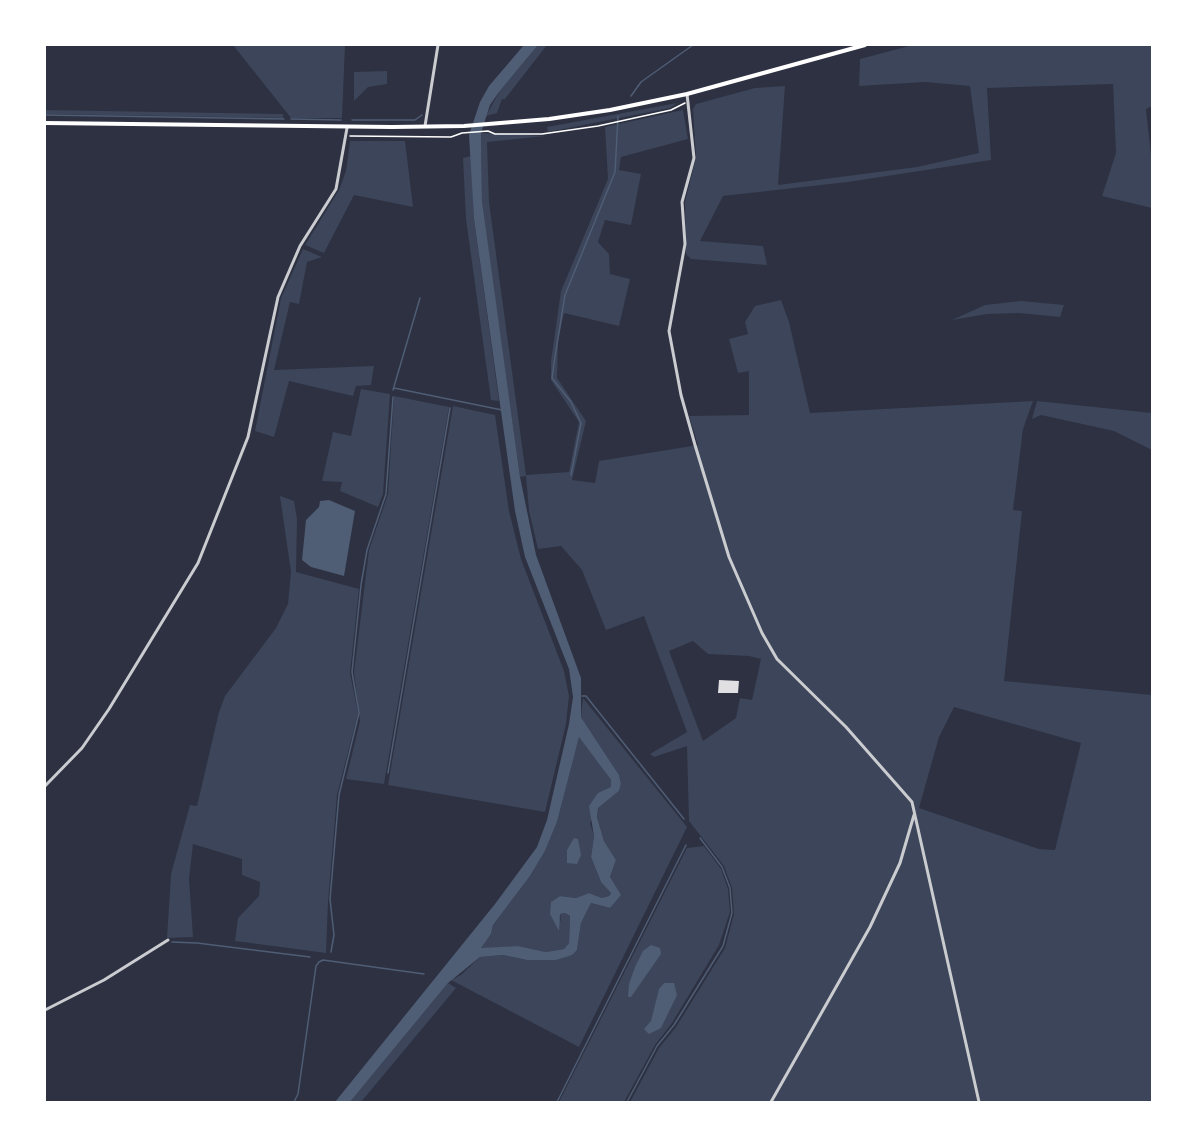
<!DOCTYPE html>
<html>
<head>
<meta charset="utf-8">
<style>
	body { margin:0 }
	#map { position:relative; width:1197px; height:1147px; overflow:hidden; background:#2d3142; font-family:Merriweather,serif }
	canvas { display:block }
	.frame { position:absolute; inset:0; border:46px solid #fff; pointer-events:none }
</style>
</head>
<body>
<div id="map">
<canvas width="1197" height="1147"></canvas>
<div class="frame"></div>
</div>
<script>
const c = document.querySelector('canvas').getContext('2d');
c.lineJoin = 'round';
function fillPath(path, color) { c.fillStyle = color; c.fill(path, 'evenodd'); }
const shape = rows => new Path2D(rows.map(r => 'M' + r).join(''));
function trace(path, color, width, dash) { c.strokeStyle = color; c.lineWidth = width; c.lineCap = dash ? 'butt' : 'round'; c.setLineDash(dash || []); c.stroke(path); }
fillPath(shape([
	[233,45,345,45,342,118,291,118],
	[538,45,547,45,505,99,502,99,497,113,486,116,499,92],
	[913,45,1152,45,1152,106,1146,109,1152,164,1152,208,1102,196,1116,153,1113,84,987,88,991,160,848,182,723,196,700,241,763,246,767,265,691,259,686,254,685,202,696,158,693,109,696,104,755,88,785,86,778,185,917,167,979,153,970,86,925,82,859,86,860,59],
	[387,71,387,84,368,87,354,101,354,72],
	[677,103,670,108,548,132,547,127],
	[45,110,283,114,283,118,45,114],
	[683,110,688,139,621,157,619,170,641,174,631,225,605,220,598,242,609,254,610,274,630,279,619,326,564,313,558,341,557,378,586,421,572,480,595,483,599,461,698,445,689,416,749,415,749,371,738,373,729,339,748,334,745,322,755,306,781,300,789,322,810,413,1033,401,1023,429,1013,510,1022,511,1004,681,1152,695,1152,1102,630,1102,659,1048,676,1027,725,948,734,914,732,888,724,866,689,821,687,746,654,757,650,754,687,732,644,616,606,630,582,570,561,546,538,549,529,511,526,476,520,477,490,264,482,201,481,133,546,136,487,142,489,202,526,475,569,472,579,422,551,380,551,361,561,291,608,179,605,127],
	[693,641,708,654,749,656,761,659,752,700,740,698,736,718,703,741,669,651],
	[954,707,1081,743,1055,850,1039,849,919,808,939,737],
	[350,141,405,141,413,207,354,195,324,253,305,245,339,190,346,171],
	[471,156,474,219,499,401,491,400,466,219,463,158],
	[303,249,322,257,307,262,299,304,290,302,274,370,374,366,371,385,356,386,353,396,289,381,274,437,255,431,281,298],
	[1021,301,1064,305,1060,317,1019,313,987,314,952,320,985,305],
	[361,389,390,394,383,494,378,507,340,491,342,482,322,481,333,432,351,436],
	[394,396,449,407,384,784,346,779,360,721,354,672,369,550,388,494],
	[1037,401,1152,413,1152,450,1114,431,1041,415,1032,419],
	[453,406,495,415,509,511,521,559,564,671,569,696,566,724,545,812,388,785],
	[280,496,294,501,297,519,296,572,359,589,350,673,358,713,337,795,328,902,326,953,235,941,238,918,259,896,260,882,242,875,242,859,193,844,189,879,193,937,167,938,171,874,190,805,197,806,219,712,225,696,276,628,288,604,291,572],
	[583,698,687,827,579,1047,451,980,461,975,480,957,503,955,527,960,556,960,577,950,581,923,591,903,610,908,613,884,610,877,616,860,604,841,597,817,598,808,619,791,621,784,619,775,581,717],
	[579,736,611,780,611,787,590,823,594,836,591,857,601,882,611,892,609,896,602,898,589,893,576,898,560,896,552,902,561,922,560,914,565,913,570,916,569,943,564,949,546,952,518,946,480,949,491,934,493,925,530,876,545,851,557,822],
	[704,846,721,869,728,889,730,912,719,945,672,1023,655,1045,624,1102,559,1102,687,848],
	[448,983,456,988,361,1102,350,1102]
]), '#3c4559');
fillPath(shape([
	[524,45,538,45,499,92,490,105,481,133,482,201,520,477,536,555,581,678,581,717,619,775,621,784,619,791,598,808,597,817,604,841,616,860,610,877,621,895,610,908,591,903,581,923,577,950,572,955,556,960,527,960,503,955,480,957,448,983,350,1102,335,1102,495,904,537,847,547,820,569,724,573,697,569,669,525,557,515,511,474,219,469,135,480,102,489,86],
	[579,737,611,780,611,787,598,793,589,806,594,836,591,857,601,882,611,893,609,896,602,898,589,893,576,898,560,896,551,902,550,914,559,931,560,914,565,913,570,916,569,943,564,949,546,952,518,946,481,948,491,934,493,925,530,876,545,851,557,822],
	[329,500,355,511,344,576,311,567,302,560,306,520,319,507,320,501],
	[574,838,578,839,581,855,577,864,567,863,567,850],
	[651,945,660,948,661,954,631,997,628,997,629,984,635,967,643,951],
	[664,983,674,983,677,995,661,1028,649,1034,644,1029,651,1021,659,989]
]), '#4f5d75');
trace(shape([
	[631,96,641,82,693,45],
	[45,115,284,119],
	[291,119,341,120],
	[352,120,415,120,422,115],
	[394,388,502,410],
	[393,390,420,298],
	[571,475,581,423,571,402,552,378,554,363,565,295,615,172,618,116],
	[582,696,586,696,684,819],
	[388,773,450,408],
	[172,942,197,943,310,957],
	[331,952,334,935,330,899,339,795,359,713,352,672,361,585,367,550,386,494,393,397],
	[294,1102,298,1094,316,966,319,962,323,960,424,974],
	[557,1102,686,845],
	[627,1102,657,1046,674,1025,723,946,732,913,730,888,722,867,700,838]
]), '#4f5d75', 1.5);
fillPath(shape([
	[719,680,739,681,738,693,718,693]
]), '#e0e0e3');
trace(shape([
	[350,136,451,137,462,133,488,131,495,134,542,134,598,126,671,110,685,103]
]), '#fff', 1.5);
trace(shape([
	[687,94,694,158,682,202,685,244,669,331,681,395,695,445,729,557,762,633,777,659,846,727,912,802,979,1102],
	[425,126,438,45],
	[45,786,82,748,109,709,198,563,248,437,278,297,300,246,336,189,347,128],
	[45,1010,104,980,168,940],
	[771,1102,870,927,900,863,914,815]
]), '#caccd0', 3);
trace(shape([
	[45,123,392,127,464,126,549,119,610,110,687,94,865,45]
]), '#fff', 4);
</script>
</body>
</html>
